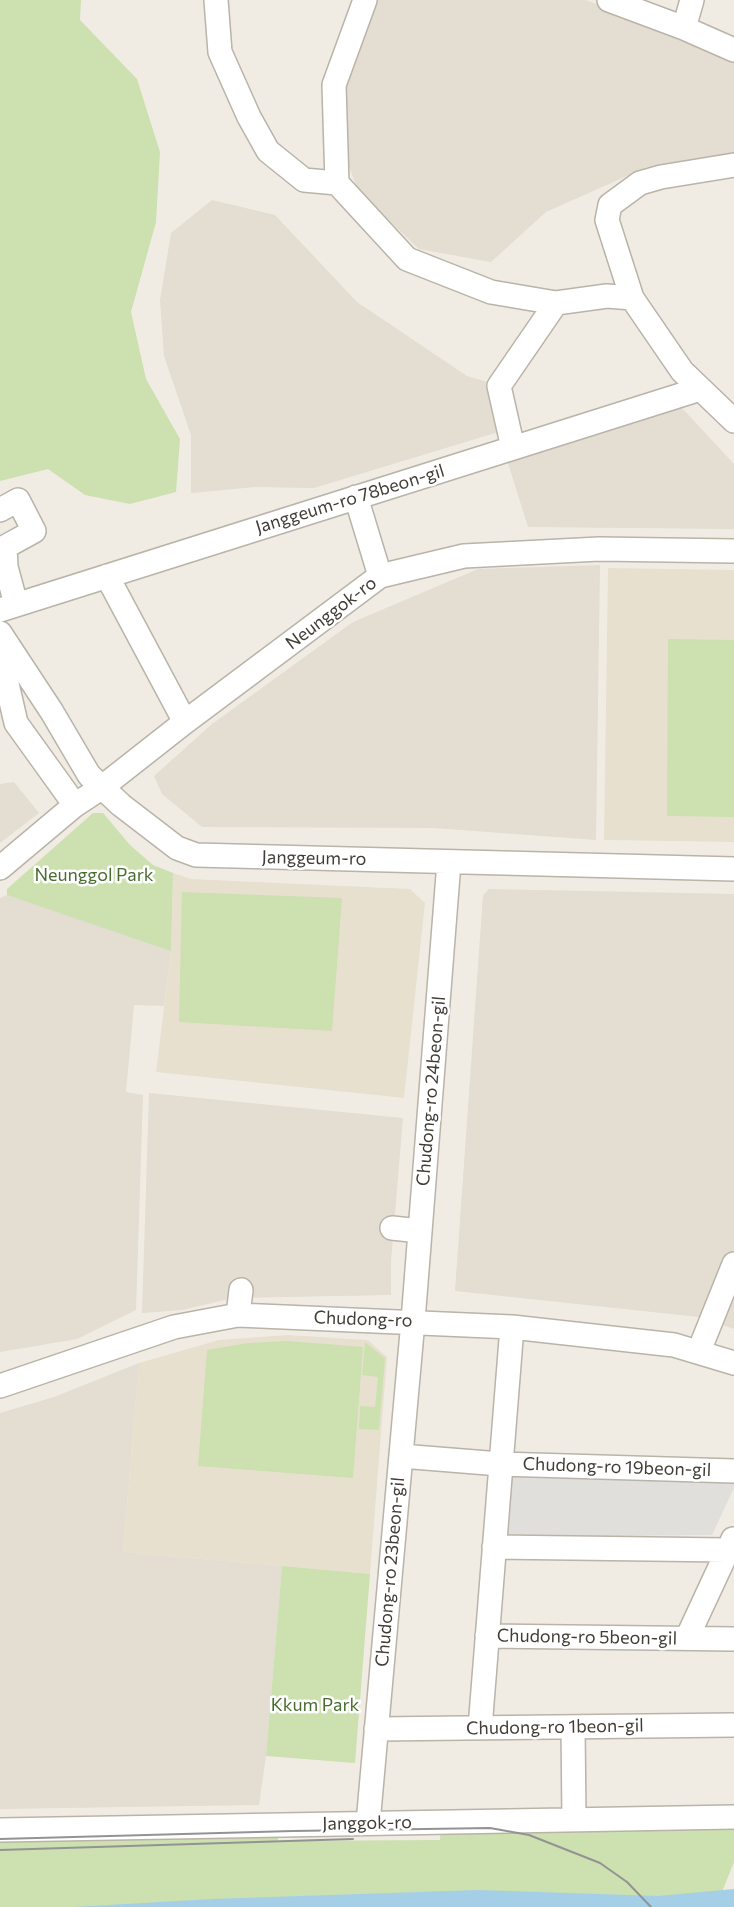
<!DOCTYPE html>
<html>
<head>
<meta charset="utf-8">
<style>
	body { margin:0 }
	canvas { display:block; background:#f0ece4 }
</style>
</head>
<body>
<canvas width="734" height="1907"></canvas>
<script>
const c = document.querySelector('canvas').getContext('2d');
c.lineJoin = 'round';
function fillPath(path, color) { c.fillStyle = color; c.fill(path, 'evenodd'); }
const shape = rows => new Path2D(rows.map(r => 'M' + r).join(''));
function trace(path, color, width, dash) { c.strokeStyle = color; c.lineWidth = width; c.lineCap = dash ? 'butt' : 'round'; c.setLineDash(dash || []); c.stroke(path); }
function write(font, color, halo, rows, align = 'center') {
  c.font = font + ' Commissioner,sans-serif'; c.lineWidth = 5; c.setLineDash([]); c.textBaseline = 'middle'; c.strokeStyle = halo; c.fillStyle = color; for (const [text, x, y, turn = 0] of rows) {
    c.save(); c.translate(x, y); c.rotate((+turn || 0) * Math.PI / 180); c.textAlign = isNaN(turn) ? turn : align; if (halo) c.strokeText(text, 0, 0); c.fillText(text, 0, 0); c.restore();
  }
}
fillPath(shape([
	[371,0,586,0,734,58,734,156,647,167,546,212,491,262,419,249,358,191,342,147,342,77],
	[212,200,275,215,357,302,467,376,491,383,505,430,314,488,255,487,191,493,191,435,164,356,160,300,171,233],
	[682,408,734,464,734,529,528,527,507,460],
	[600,565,596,840,433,828,202,827,162,794,154,776,212,724,353,622,478,569],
	[14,782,39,813,0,843,0,784],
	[489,889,734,894,734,1329,699,1317,455,1291,483,895],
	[7,895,101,925,171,951,164,1006,134,1005,126,1092,143,1095,136,1310,77,1339,0,1352,0,898],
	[149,1093,403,1118,391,1261,391,1295,233,1298,182,1310,142,1313],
	[139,1363,123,1552,282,1566,266,1756,259,1805,0,1809,0,1413,54,1397]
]), '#e3ddd2');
fillPath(shape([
	[608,568,734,570,734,842,604,840],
	[173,873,191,879,410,889,425,903,404,1098,156,1072,171,951],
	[288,1335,368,1340,387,1357,370,1574,123,1552,139,1363,219,1340]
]), '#e8e0cf');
fillPath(shape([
	[0,0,81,0,80,20,137,79,160,152,156,222,131,312,146,379,180,439,176,492,130,504,85,495,48,469,0,481],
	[668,639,734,640,734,817,667,816],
	[93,813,103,813,130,845,153,865,173,873,171,951,7,895,7,889],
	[182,892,342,898,332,1031,179,1022],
	[288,1341,363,1347,353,1478,198,1466,207,1350,248,1343],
	[365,1342,385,1358,379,1430,359,1429,360,1406,375,1407,378,1377,362,1375],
	[282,1566,370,1574,355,1763,266,1756],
	[734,1815,734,1862,716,1907,0,1907,0,1830,278,1818,278,1841,440,1840,441,1818]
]), '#cce0b0');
fillPath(shape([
	[510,1472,734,1483,734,1488,712,1535,506,1537]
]), '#e1dfdc');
fillPath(shape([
	[734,1889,734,1907,74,1907,212,1899,478,1890,658,1896]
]), '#a5cfe7');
const minor = shape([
	[216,0,220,52,249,117,268,151,304,180,337,183],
	[365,0,334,85,337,183,407,259,491,292,556,303,607,296,632,298],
	[609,0,684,28,734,50],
	[684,28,692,0],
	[734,165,661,177,640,183,610,205,607,220,632,298,682,371,734,421],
	[513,448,499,386,556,303],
	[356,497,380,576],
	[0,510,18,500,34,531,5,547,6,567,16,604],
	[107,576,185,722],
	[0,610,700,389],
	[0,633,52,712,89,775,121,805,177,848,196,855,734,869],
	[8,645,2,662,16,723,75,805],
	[0,868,75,805,101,788,185,722,380,576,464,556,599,549,734,551],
	[392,1228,420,1231],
	[238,1315,241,1290],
	[699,1351,734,1264],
	[0,1386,174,1327,238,1315,512,1327,674,1345,734,1363],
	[401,1456,500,1464,734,1471],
	[494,1547,727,1550],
	[487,1636,734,1639],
	[687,1638,733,1539],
	[573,1727,574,1820],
	[480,1728,512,1327],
	[376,1729,734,1725],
	[368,1823,413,1321,449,862],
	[0,1830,734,1817]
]);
trace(minor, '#bab3a8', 26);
trace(minor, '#fff', 23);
trace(shape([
	[0,1839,293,1831,490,1828,529,1835,600,1863,627,1882,651,1907],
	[0,1850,353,1839]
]), '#939393', 2);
write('18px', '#413c35', '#fff', [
	["Janggeum-ro 78beon-gil",350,499,-17],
	["Neunggok-ro",331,613,-37],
	["Janggeum-ro",314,858,1],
	["Chudong-ro 24beon-gil",431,1091,-85],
	["Chudong-ro",363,1319,2],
	["Chudong-ro 19beon-gil",617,1467,2],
	["Chudong-ro 23beon-gil",390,1572,-85],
	["Chudong-ro 5beon-gil",587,1637,1],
	["Chudong-ro 1beon-gil",555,1727,-1],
	["Janggok-ro",367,1823,-1]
]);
write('18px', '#486c2f', '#fff', [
	["Neunggol Park",94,875],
	["Kkum Park",315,1705]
]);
</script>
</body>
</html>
